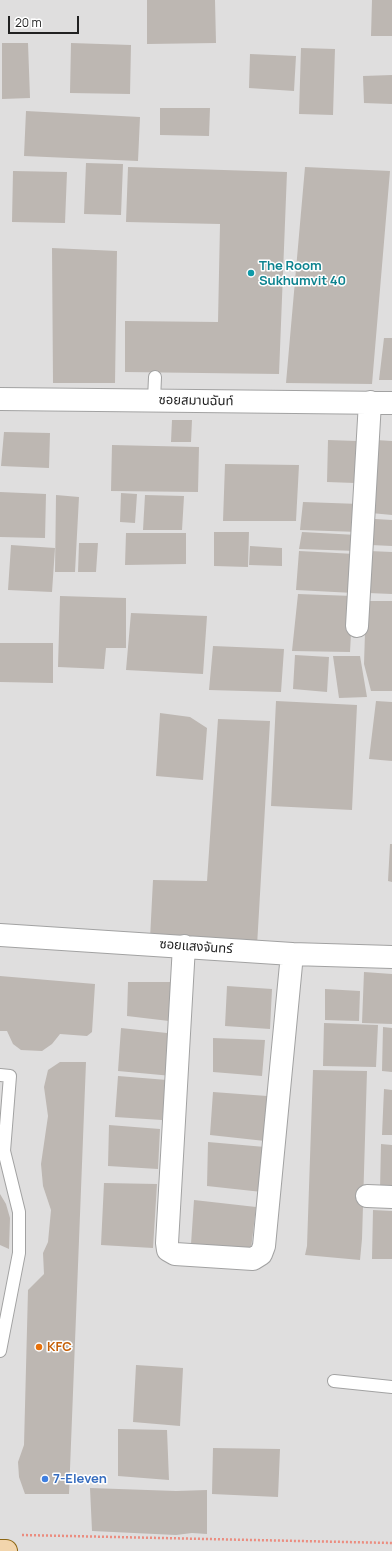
<!DOCTYPE html>
<html>
<head>
<meta charset="utf-8">
<style>
	body { margin:0 }
	#map { position:relative; width:392px; height:1551px; overflow:hidden; background:#f0eee9; font-family:Manrope,sans-serif }
	canvas { display:block }
	.scale { position:absolute; left:8px; top:16px; width:71px; height:18px; box-sizing:border-box; border:2px solid #212121; border-top:0; padding-left:5px; font-size:12px; line-height:14px; white-space:nowrap; color:#212121; -webkit-text-stroke:3px #fff; paint-order:stroke }
</style>
</head>
<body>
<div id="map">
<canvas width="392" height="1551"></canvas>
<div class="scale">20 m</div>
</div>
<script>
const c = document.querySelector('canvas').getContext('2d');
c.lineJoin = 'round';
function fillPath(path, color) { c.fillStyle = color; c.fill(path, 'evenodd'); }
const shape = rows => new Path2D(rows.map(r => 'M' + r).join(''));
function trace(path, color, width, dash) { c.strokeStyle = color; c.lineWidth = width; c.lineCap = dash ? 'butt' : 'round'; c.setLineDash(dash || []); c.stroke(path); }
function write(font, color, halo, rows, align = 'center') {
  c.font = font + ' Manrope,"Noto Sans Thai",sans-serif'; c.lineWidth = 3; c.setLineDash([]); c.textBaseline = 'middle'; c.strokeStyle = halo; c.fillStyle = color; for (const [text, x, y, turn = 0] of rows) {
    c.save(); c.translate(x, y); c.rotate((+turn || 0) * Math.PI / 180); c.textAlign = isNaN(turn) ? turn : align; if (halo) c.strokeText(text, 0, 0); c.fillText(text, 0, 0); c.restore();
  }
}
fillPath(shape([
	[0,0,392,0,392,1551,0,1551]
]), '#dfdede');
fillPath(shape([
	[147,0,215,0,216,43,147,44],
	[372,0,392,0,392,36,371,36],
	[2,43,28,43,30,98,2,99],
	[71,43,131,45,130,94,70,93],
	[301,48,335,49,333,115,299,114],
	[250,54,296,56,294,91,249,88],
	[392,75,392,104,364,103,363,76],
	[160,108,210,108,209,136,160,135],
	[26,111,140,117,138,161,24,156],
	[86,163,123,164,121,215,84,214],
	[128,167,287,172,279,374,125,372,125,321,218,322,220,224,126,222],
	[305,167,390,171,372,384,286,383],
	[13,171,67,172,65,223,12,222],
	[52,248,117,251,115,383,53,383],
	[384,338,392,338,392,380,379,380],
	[172,420,192,420,191,442,171,442],
	[4,432,50,433,49,468,1,466],
	[328,440,357,441,355,483,327,482],
	[376,440,392,441,392,515,371,513],
	[112,445,199,447,198,492,111,491],
	[225,464,299,465,296,521,223,521],
	[0,492,46,494,45,538,0,537],
	[121,493,137,494,135,523,120,522],
	[56,495,79,497,75,572,55,572],
	[145,495,184,496,182,530,143,530],
	[303,502,360,504,359,532,300,530],
	[375,519,392,520,392,546,371,545],
	[214,532,249,532,248,567,214,566],
	[302,532,357,535,357,551,299,549],
	[126,533,186,533,186,564,125,565],
	[79,543,98,543,96,572,78,572],
	[11,545,55,548,52,592,8,590],
	[250,546,282,548,282,566,249,565],
	[299,551,355,554,354,593,296,590],
	[369,551,392,552,392,594,368,593],
	[298,594,353,596,350,652,292,651],
	[60,596,126,598,126,648,106,648,104,669,58,667],
	[366,601,392,601,392,691,371,691,364,664],
	[131,613,207,616,203,674,126,670],
	[0,643,53,643,53,683,0,682],
	[213,646,284,649,281,692,209,690],
	[295,655,329,657,327,692,293,689],
	[333,656,360,656,367,697,339,698],
	[276,701,357,705,352,810,271,806],
	[376,701,392,702,392,761,369,759],
	[160,713,190,717,207,728,203,780,156,776],
	[218,719,270,721,257,946,150,939,153,880,207,881],
	[390,844,392,844,392,882,388,881],
	[364,972,392,974,392,1024,362,1023],
	[0,976,95,984,92,1032,87,1036,60,1034,52,1044,42,1051,21,1050,13,1044,7,1031,0,1031],
	[128,982,172,982,169,1021,127,1016],
	[227,986,272,989,270,1029,225,1026],
	[325,989,360,991,359,1021,325,1020],
	[324,1023,378,1025,376,1067,323,1066],
	[383,1027,392,1028,392,1072,382,1071],
	[121,1028,176,1034,172,1076,118,1071],
	[213,1038,265,1040,262,1076,213,1072],
	[60,1062,86,1062,69,1494,25,1494,19,1477,18,1462,24,1445,28,1290,44,1274,43,1253,48,1242,51,1210,43,1186,41,1164,48,1116,44,1087,48,1070],
	[313,1070,367,1071,362,1239,360,1260,305,1255,307,1246],
	[118,1076,167,1080,162,1120,115,1117],
	[384,1089,392,1090,392,1135,382,1135],
	[213,1092,267,1096,265,1141,210,1135],
	[109,1125,160,1129,158,1169,108,1166],
	[208,1142,265,1147,262,1192,207,1186],
	[381,1144,392,1145,392,1191,380,1190],
	[104,1183,157,1184,153,1248,101,1245],
	[0,1194,6,1204,10,1218,9,1249,0,1245],
	[194,1200,256,1207,251,1249,191,1244],
	[373,1210,392,1211,392,1259,372,1259],
	[136,1365,183,1368,180,1426,133,1422],
	[118,1429,167,1430,169,1480,118,1476],
	[213,1448,280,1449,278,1497,212,1494],
	[90,1488,176,1491,207,1490,207,1534,192,1533,176,1535,92,1531]
]), '#bdb7b2');
const lane = shape([
	[154,400,155,377],
	[0,1075,10,1076,4,1151,19,1212,19,1253,0,1351],
	[334,1381,392,1387]
]);
const street = shape([
	[0,399,392,403],
	[357,626,370,402],
	[0,935,292,954,392,957],
	[184,946,167,1243,168,1250,175,1254,253,1259,261,1254,264,1246,292,954],
	[367,1196,392,1197]
]);
const primary = shape([
	[0,1551,6,1551]
]);
trace(lane, '#a2a2a2', 14);
trace(street, '#a2a2a2', 24);
trace(primary, '#8c6511', 24);
trace(shape([
	[22,1535,392,1543]
]), '#eb8c7f', 2.5, [2, 2]);
trace(lane, '#fff', 12);
trace(street, '#fff', 22);
trace(primary, '#f2d5ac', 22);
for (const [x, y, r, color] of [
	[251,273,4,"#0f9aa8"],
	[39,1347,4,"#e8710a"],
	[45,1479,4,"#3f7fe0"]
]) { const dot = new Path2D(); dot.arc(x, y, r, 0, 2 * Math.PI); c.fillStyle = color; c.fill(dot); trace(dot, '#fff', 1.5); }
write('bold 13px', '#0d838f', '#fff', [
	["The Room",259,266],
	["Sukhumvit 40",259,281]
], 'left');
write('13px', '#212121', '#fff', [
	["ซอยสมานฉันท์",196,401,1],
	["ซอยแสงจันทร์",196,947,4]
]);
write('bold 13px', '#c56008', '#fff', [
	["KFC",47,1347]
], 'left');
write('bold 13px', '#366cbe', '#fff', [
	["7-Eleven",53,1479]
], 'left');
</script>
</body>
</html>
